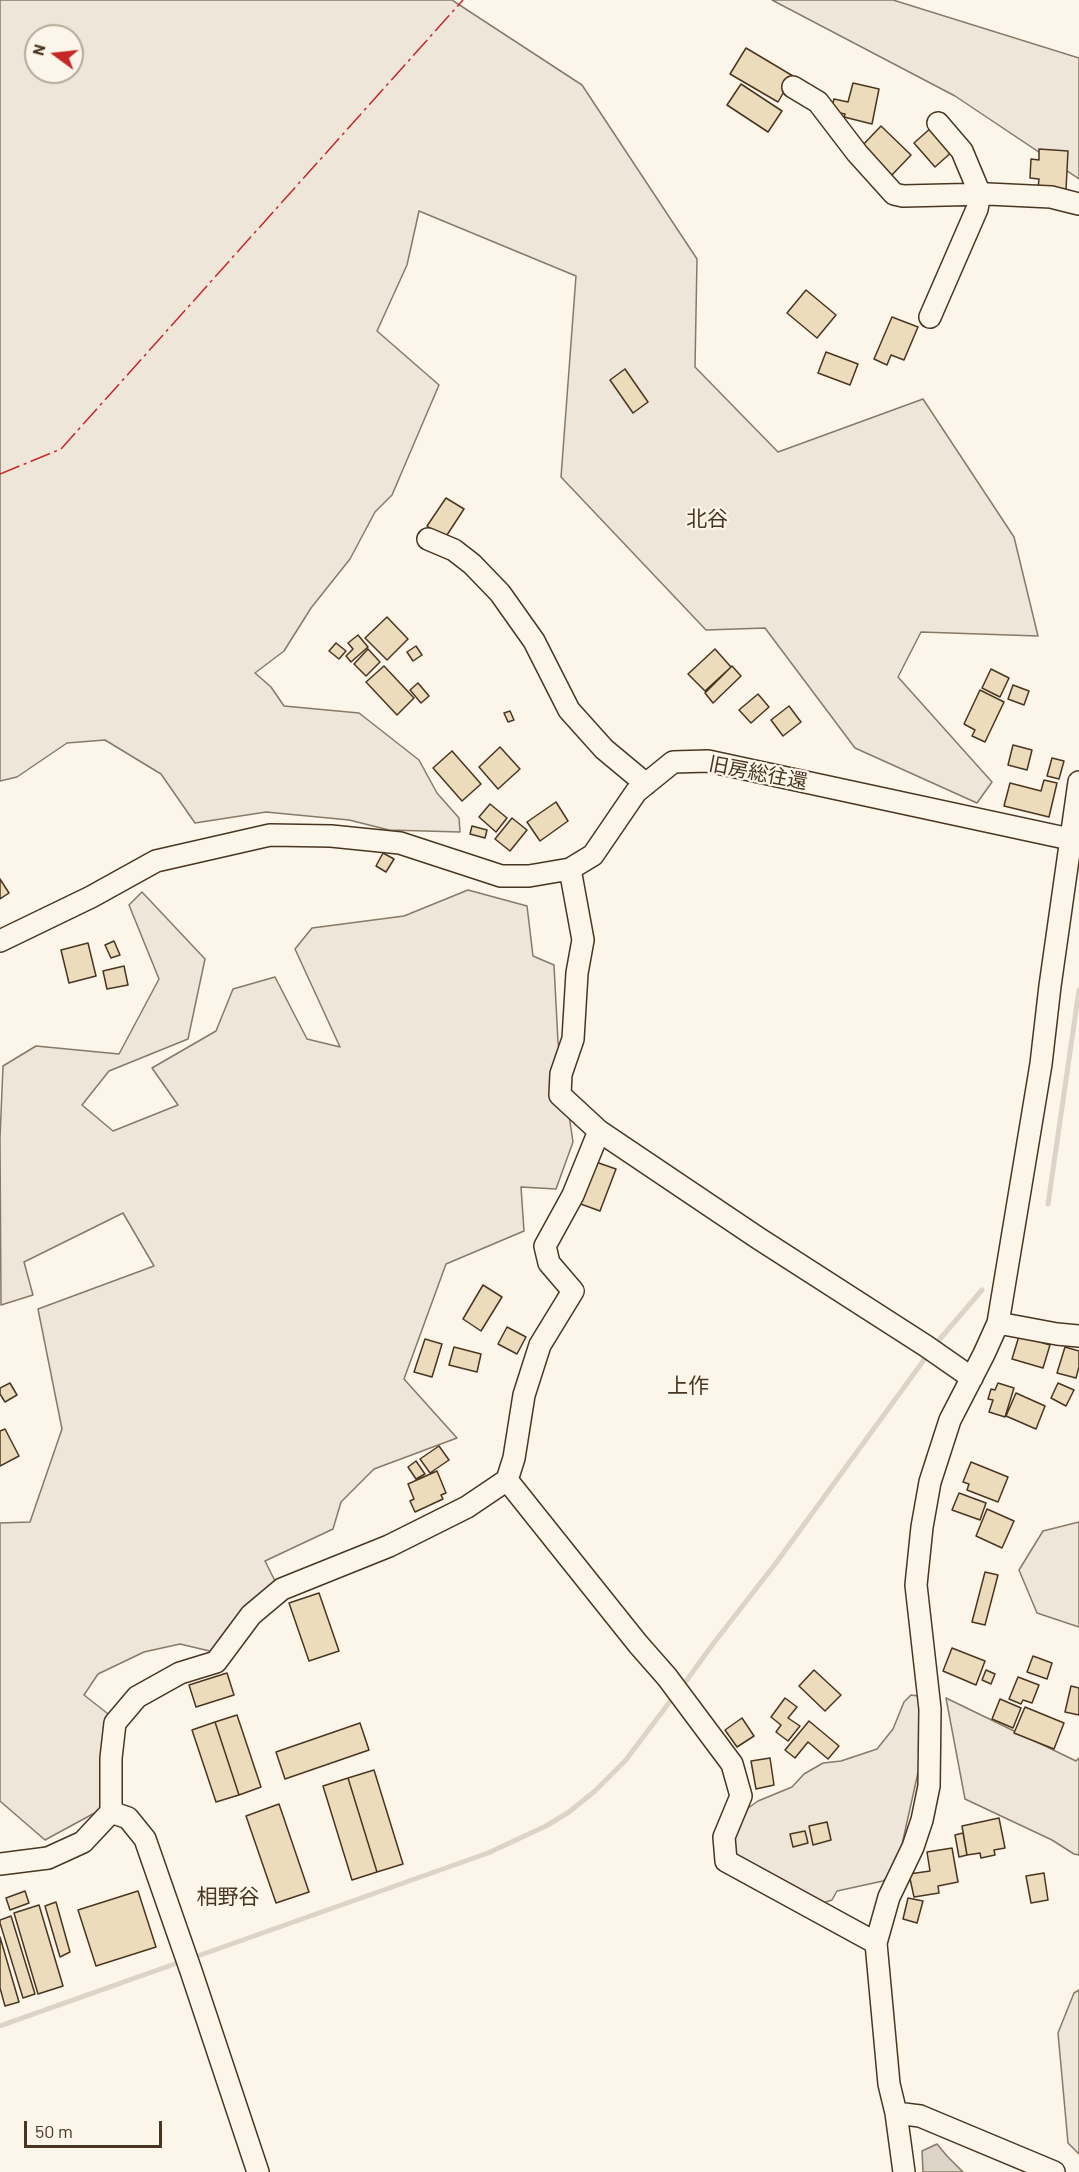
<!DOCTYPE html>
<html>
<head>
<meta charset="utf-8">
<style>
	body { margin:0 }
	#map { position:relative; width:1079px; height:2172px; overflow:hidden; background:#fbf6e9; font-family:Barlow,sans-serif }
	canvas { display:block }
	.north { position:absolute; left:24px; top:24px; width:60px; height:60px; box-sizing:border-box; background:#fbf6e9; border:2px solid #b4a999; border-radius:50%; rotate:285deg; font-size:16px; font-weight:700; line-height:24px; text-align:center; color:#4a3520 }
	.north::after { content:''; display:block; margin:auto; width:21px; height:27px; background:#c62828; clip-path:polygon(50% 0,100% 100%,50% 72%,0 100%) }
	.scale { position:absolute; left:24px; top:2121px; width:138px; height:27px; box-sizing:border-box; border:3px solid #4a3520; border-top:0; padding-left:8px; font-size:18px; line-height:21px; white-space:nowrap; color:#4a3520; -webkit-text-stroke:4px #fbf6e9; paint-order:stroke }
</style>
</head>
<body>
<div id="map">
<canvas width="1079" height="2172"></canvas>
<div class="north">N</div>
<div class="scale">50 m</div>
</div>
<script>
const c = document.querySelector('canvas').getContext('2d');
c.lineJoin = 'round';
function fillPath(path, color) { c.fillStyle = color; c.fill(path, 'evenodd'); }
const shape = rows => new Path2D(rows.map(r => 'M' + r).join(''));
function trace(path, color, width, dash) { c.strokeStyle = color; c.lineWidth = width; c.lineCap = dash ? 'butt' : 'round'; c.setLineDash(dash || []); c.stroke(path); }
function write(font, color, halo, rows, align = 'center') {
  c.font = font + ' Barlow,"Noto Sans JP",sans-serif'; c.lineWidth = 4.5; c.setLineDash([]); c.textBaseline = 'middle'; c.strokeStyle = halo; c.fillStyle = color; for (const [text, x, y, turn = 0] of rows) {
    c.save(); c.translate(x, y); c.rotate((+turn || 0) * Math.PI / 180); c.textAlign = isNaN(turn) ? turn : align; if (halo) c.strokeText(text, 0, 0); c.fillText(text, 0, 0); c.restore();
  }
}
const green = shape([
	[0,0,452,0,582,85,697,259,695,367,778,452,923,399,1014,537,1038,636,921,632,898,677,992,782,977,803,855,748,765,628,706,630,561,477,576,276,419,211,407,265,377,331,439,385,392,495,375,512,350,559,311,608,284,651,255,673,271,687,284,706,359,713,419,760,437,793,459,818,460,832,389,830,349,820,266,812,195,823,161,774,105,740,67,743,17,777,0,781,0,0],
	[36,36,72,36,72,72,36,72,36,36],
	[772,0,893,0,1079,58,1079,179,955,96,772,0],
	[468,890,527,906,533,956,554,965,558,1042,573,1142,556,1189,521,1187,524,1231,446,1264,404,1379,457,1438,374,1469,341,1502,333,1529,265,1561,277,1585,218,1653,180,1644,144,1652,98,1674,84,1695,112,1717,102,1809,45,1840,0,1801,0,1523,30,1522,62,1429,38,1309,154,1266,123,1213,24,1262,33,1295,1,1305,0,1138,3,1066,36,1046,119,1054,159,979,129,905,142,892,205,959,188,1039,109,1071,82,1105,113,1131,178,1105,152,1068,216,1031,233,989,275,977,307,1039,340,1047,295,949,312,928,404,916,468,890],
	[1079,1522,1079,1627,1037,1613,1019,1570,1043,1531,1079,1522],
	[911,1695,918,1696,925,1724,921,1759,901,1849,889,1876,883,1881,837,1891,832,1900,813,1906,737,1859,730,1842,737,1816,758,1801,792,1787,804,1774,823,1763,841,1761,877,1749,893,1729,904,1702,911,1695],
	[946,1698,1076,1761,1079,1758,1079,1855,1074,1854,1052,1840,965,1799,946,1698],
	[1079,1990,1079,2154,1068,2143,1058,2033,1074,1993,1079,1990]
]);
fillPath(green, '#ede6d9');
trace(green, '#887966', 1.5);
const water = shape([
	[937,2144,947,2156,963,2172,923,2172,922,2151,937,2144]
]);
fillPath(water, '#dcd4c6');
trace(water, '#887966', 1.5);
trace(shape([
	[1048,1204,1079,990],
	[934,1346,982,1290],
	[681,1688,713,1644,776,1563,929,1353],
	[192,1958,488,1853,546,1826,569,1812,595,1791,625,1761,675,1695],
	[0,2026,183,1961]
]), '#dcd4c6', 5);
const building = shape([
	[746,48,793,76,778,102,730,74,746,48],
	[853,83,879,89,872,124,844,117,845,114,831,111,834,99,848,102,853,83],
	[741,84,782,111,768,132,727,105,741,84],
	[881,126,911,155,890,177,860,148,881,126],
	[932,127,954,150,935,167,914,143,932,127],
	[1039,149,1068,151,1066,190,1038,188,1039,179,1030,178,1031,159,1039,160,1039,149],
	[806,290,836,315,817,338,787,313,806,290],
	[892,317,918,327,904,360,891,355,887,365,874,359,892,317],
	[826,352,858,364,850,385,818,373,826,352],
	[625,369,648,402,633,413,610,380,625,369],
	[446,498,464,509,445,538,427,526,446,498],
	[387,617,408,639,387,660,365,638,387,617],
	[358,635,368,647,351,662,346,656,353,649,348,643,358,635],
	[336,643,346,651,339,659,329,651,336,643],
	[416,646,422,655,413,661,407,652,416,646],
	[368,649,380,662,366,676,354,664,368,649],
	[715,649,731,667,705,691,688,674,715,649],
	[384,666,414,698,397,715,366,682,384,666],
	[732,666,741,676,713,703,705,693,732,666],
	[991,669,1009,678,1000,697,982,688,991,669],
	[418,683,429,696,421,703,410,690,418,683],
	[1013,685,1029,691,1024,705,1008,699,1013,685],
	[980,690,1004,702,985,742,972,736,975,730,964,724,980,690],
	[758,694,769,707,751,723,739,710,758,694],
	[789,706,801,722,783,736,771,720,789,706],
	[510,711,514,720,508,722,504,713,510,711],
	[1013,745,1032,750,1027,770,1008,765,1013,745],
	[500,747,520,769,498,789,479,767,500,747],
	[452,751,481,784,462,801,433,768,452,751],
	[1052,758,1064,761,1059,779,1047,776,1052,758],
	[1044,780,1057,783,1049,817,1004,806,1010,783,1041,791,1044,780],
	[556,802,568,821,540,841,527,822,556,802],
	[490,804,507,818,496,832,479,817,490,804],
	[512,818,527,830,510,851,495,839,512,818],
	[472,826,487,830,485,838,470,834,472,826],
	[383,853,394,859,386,872,376,866,383,853],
	[0,879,9,893,0,899,0,879],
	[114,941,120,955,111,958,105,945,114,941],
	[88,943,96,976,69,983,61,950,88,943],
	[124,966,128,985,107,989,103,971,124,966],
	[593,1161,616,1169,600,1211,578,1203,593,1161],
	[483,1285,502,1297,481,1331,463,1319,483,1285],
	[507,1327,526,1337,517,1354,498,1344,507,1327],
	[1019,1336,1050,1345,1043,1368,1012,1359,1019,1336],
	[425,1339,442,1344,432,1377,414,1372,425,1339],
	[454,1347,481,1354,477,1372,449,1365,454,1347],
	[1065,1347,1079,1351,1079,1367,1076,1378,1057,1373,1065,1347],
	[10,1383,17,1395,5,1402,0,1394,0,1388,10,1383],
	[998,1383,1014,1388,1005,1417,989,1412,993,1400,988,1399,991,1389,995,1390,998,1383],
	[1058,1383,1074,1390,1066,1406,1051,1398,1058,1383],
	[1016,1393,1045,1406,1036,1429,1006,1416,1016,1393],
	[5,1429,19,1456,0,1466,0,1431,5,1429],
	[439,1446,449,1460,430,1473,420,1459,439,1446],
	[416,1461,425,1474,416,1479,408,1467,416,1461],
	[971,1462,1008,1477,998,1502,967,1490,969,1484,963,1482,971,1462],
	[437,1471,446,1493,441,1495,443,1499,415,1512,410,1501,414,1499,408,1484,437,1471],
	[959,1493,986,1503,980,1520,952,1510,959,1493],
	[987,1509,1014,1521,1002,1548,976,1536,987,1509],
	[985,1572,998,1575,985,1625,972,1622,985,1572],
	[319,1593,339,1651,309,1661,289,1603,319,1593],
	[952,1648,985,1661,976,1685,943,1671,952,1648],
	[1033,1656,1052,1663,1047,1679,1027,1672,1033,1656],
	[814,1670,841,1695,825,1711,799,1686,814,1670],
	[986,1670,995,1674,991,1684,982,1680,986,1670],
	[227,1673,234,1695,196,1707,189,1685,227,1673],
	[1018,1677,1039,1685,1032,1703,1023,1700,1021,1704,1009,1699,1018,1677],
	[1071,1686,1079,1688,1079,1715,1065,1712,1071,1686],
	[785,1698,797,1707,788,1718,800,1726,788,1741,776,1732,781,1725,771,1717,785,1698],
	[1000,1699,1021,1708,1013,1728,992,1719,1000,1699],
	[1025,1707,1064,1723,1054,1749,1014,1733,1025,1707],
	[237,1715,261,1787,239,1795,215,1722,237,1715],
	[742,1718,754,1736,737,1747,725,1730,742,1718],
	[809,1721,839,1746,828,1759,808,1742,795,1758,785,1750,809,1721],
	[215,1722,239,1795,216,1802,192,1730,215,1722],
	[360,1723,369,1750,285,1779,276,1752,360,1723],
	[770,1758,774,1785,756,1789,751,1761,770,1758],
	[374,1770,403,1864,377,1872,348,1778,374,1770],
	[348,1778,377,1872,352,1880,323,1786,348,1778],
	[279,1804,309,1892,276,1903,246,1816,279,1804],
	[999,1818,1005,1848,994,1850,995,1855,981,1858,980,1853,967,1855,962,1826,999,1818],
	[827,1822,831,1840,813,1845,809,1826,827,1822],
	[805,1831,808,1843,793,1847,790,1834,805,1831],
	[963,1833,967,1855,959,1857,955,1835,963,1833],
	[952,1848,958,1882,938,1886,939,1893,914,1897,909,1874,930,1871,927,1852,952,1848],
	[1044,1873,1048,1900,1031,1903,1026,1876,1044,1873],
	[25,1891,29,1903,10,1910,6,1898,25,1891],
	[138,1891,156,1947,96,1966,78,1910,138,1891],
	[908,1898,923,1901,917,1923,903,1919,908,1898],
	[56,1902,70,1952,60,1957,45,1906,56,1902],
	[39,1905,63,1986,38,1994,14,1913,39,1905],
	[11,1916,35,1994,23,1998,0,1923,0,1920,11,1916],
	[0,1937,19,2002,5,2006,0,1988,0,1937]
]);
fillPath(building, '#ecdcbc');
trace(building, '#4a3520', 1.5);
const minor = shape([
	[793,87,818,102,857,153,894,194,903,196,988,194,1051,197,1079,204],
	[930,317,977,209,980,194,962,151,938,123],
	[428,539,454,550,472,564,500,593,534,641,569,710,604,749,646,784],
	[570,869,583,940,577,973,573,1039,561,1074,560,1095,599,1131,758,1238,926,1346,972,1378],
	[0,941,91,897,156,861,270,835,331,836,400,843,501,876,529,876,570,869,593,855,636,792,673,762,708,761,1079,841],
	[998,1323,1057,1334,1079,1336],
	[507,1480,638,1644,667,1677,732,1764,741,1796,724,1837,726,1861,876,1943],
	[111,1812,128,1818,145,1839,191,1971,258,2172],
	[0,1864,48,1858,83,1842,111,1812,111,1758,115,1723,137,1697,180,1673,216,1662,251,1615,282,1589,389,1546,467,1507,507,1480,514,1458,524,1395,540,1345,573,1291,549,1263,545,1246,573,1195,599,1131],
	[896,2113,920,2116,1054,2172],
	[904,2172,896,2113,889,2084,876,1943,889,1897,913,1847,922,1820,929,1786,930,1709,916,1585,922,1527,930,1482,950,1420,984,1354,998,1323,1041,1064,1050,986,1079,782]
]);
trace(minor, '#4a3520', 24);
trace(minor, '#fbf6e9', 21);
trace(shape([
	[0,474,61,449,463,0]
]), '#c62828', 1.5, [21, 4.5, 3, 4.5]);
write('20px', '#4a3520', '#fbf6e9', [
	["旧房総往還",758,773,11]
]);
write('21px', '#4a3520', '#fbf6e9', [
	["北谷",707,519],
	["上作",688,1386],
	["相野谷",228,1897]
]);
</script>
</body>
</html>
